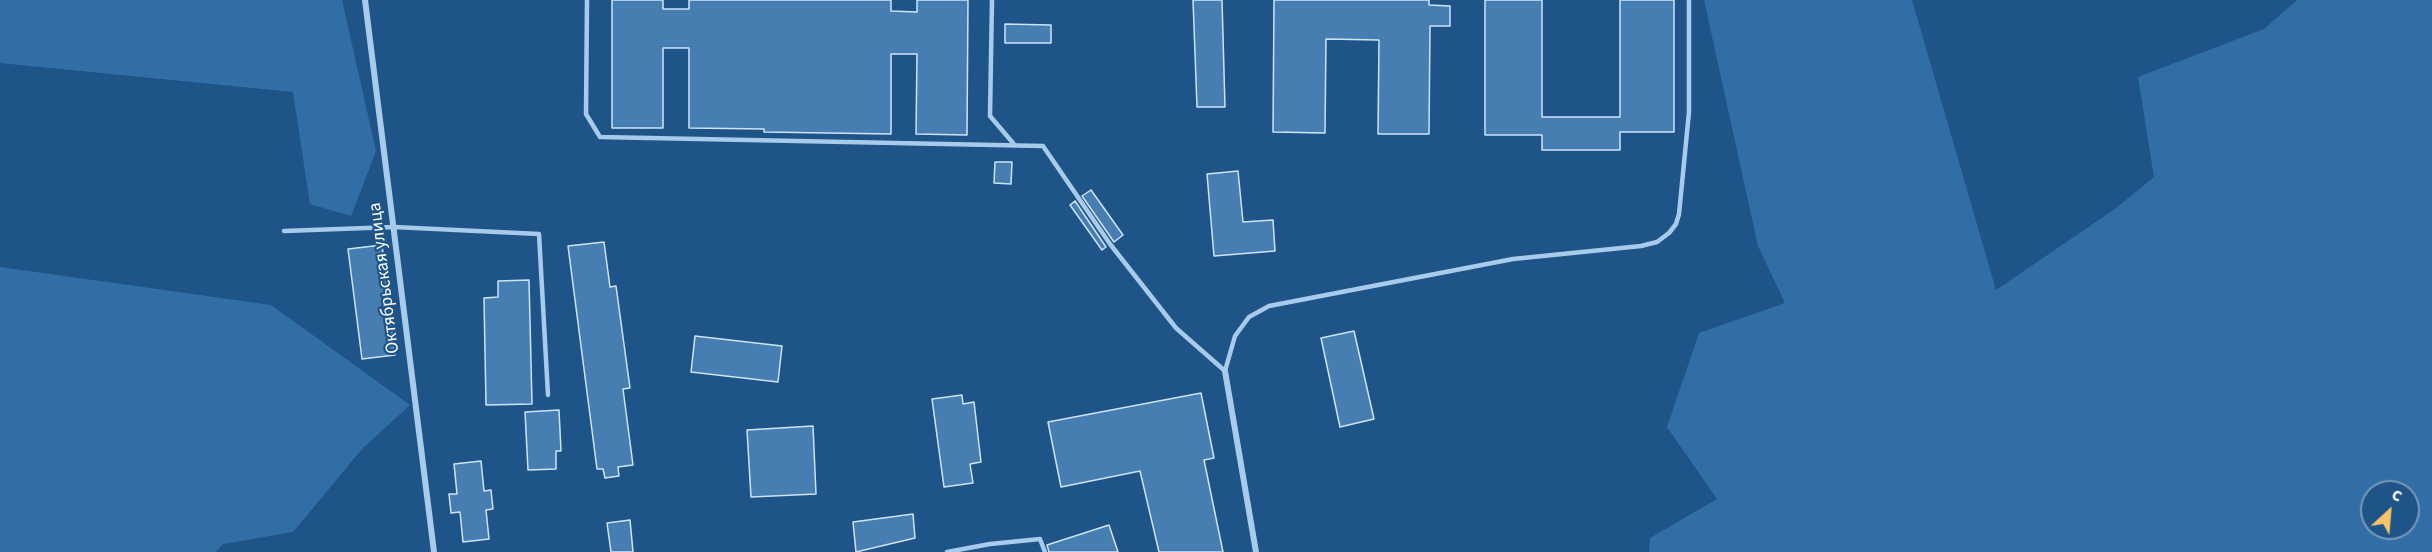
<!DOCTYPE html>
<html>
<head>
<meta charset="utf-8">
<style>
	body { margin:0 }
	#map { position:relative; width:2432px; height:552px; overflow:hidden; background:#1f5488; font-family:"Source Sans 3",sans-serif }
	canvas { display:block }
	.north { position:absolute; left:2360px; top:480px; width:60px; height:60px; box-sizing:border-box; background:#1f5488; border:2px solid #7998b8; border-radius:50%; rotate:26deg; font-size:16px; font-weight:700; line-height:24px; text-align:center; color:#fff }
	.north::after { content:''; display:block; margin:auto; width:21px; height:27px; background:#f9c568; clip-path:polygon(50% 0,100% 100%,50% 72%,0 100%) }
</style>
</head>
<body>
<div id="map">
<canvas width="2432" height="552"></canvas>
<div class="north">С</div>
</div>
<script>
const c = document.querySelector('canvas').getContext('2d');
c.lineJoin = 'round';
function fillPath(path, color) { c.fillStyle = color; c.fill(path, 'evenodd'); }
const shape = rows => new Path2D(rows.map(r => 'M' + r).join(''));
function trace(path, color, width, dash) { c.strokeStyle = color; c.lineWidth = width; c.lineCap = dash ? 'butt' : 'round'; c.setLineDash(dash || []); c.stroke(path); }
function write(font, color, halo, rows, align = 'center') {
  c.font = font + ' "Source Sans 3",sans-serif'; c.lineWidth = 4.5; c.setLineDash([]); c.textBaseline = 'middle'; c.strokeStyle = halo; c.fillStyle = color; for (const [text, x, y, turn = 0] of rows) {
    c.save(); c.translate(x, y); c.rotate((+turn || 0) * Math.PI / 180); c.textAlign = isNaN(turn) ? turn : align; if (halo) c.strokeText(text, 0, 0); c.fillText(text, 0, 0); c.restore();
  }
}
fillPath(shape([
	[0,0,342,0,376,151,351,216,310,204,293,92,0,63],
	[1704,0,1912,0,1996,290,2115,209,2154,177,2138,77,2264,29,2297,0,2432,0,2432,552,1649,552,1650,538,1717,499,1667,427,1699,333,1785,303,1758,246],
	[2372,492,2408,492,2408,528,2372,528],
	[0,267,271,305,410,405,362,449,293,532,223,544,216,552,0,552]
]), '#326ea6');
const building = shape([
	[612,0,663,0,663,9,689,9,689,0,891,0,891,11,917,12,917,0,968,0,967,135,916,134,917,54,891,54,891,134,764,132,764,129,689,128,689,48,663,48,663,128,612,128,612,0],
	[1193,0,1222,0,1225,107,1197,107,1193,0],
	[1274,0,1429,0,1429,5,1450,6,1450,26,1430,26,1429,134,1378,134,1379,40,1326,39,1325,133,1273,132,1274,0],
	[1485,0,1542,0,1542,117,1620,117,1620,0,1674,0,1674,132,1620,132,1620,150,1542,150,1542,135,1485,135,1485,0],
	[1005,24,1051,25,1051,43,1005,43,1005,24],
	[995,162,1012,162,1011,184,994,183,995,162],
	[1238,171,1243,222,1273,220,1275,251,1214,256,1207,174,1238,171],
	[1091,190,1123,235,1114,242,1082,196,1091,190],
	[1075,201,1106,247,1102,250,1070,205,1075,201],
	[604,242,610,287,616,286,630,388,623,389,633,465,618,467,619,476,605,478,603,469,597,469,568,246,604,242],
	[382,245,395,355,362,359,348,249,382,245],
	[529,280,532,404,486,405,484,298,498,297,498,281,529,280],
	[1354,331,1374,419,1340,427,1321,338,1354,331],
	[695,336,782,346,778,382,691,372,695,336],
	[1201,393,1214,458,1204,460,1223,552,1159,552,1140,471,1061,487,1048,422,1201,393],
	[962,395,963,404,974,402,981,462,970,464,973,483,944,487,932,399,962,395],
	[559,410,561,451,556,451,556,469,528,470,525,412,559,410],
	[813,426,816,494,751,497,747,430,813,426],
	[481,461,484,491,491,490,493,509,486,510,489,539,463,542,460,512,451,513,449,494,457,494,454,464,481,461],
	[913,514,915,538,856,552,853,522,913,514],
	[630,520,633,552,611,552,607,523,630,520],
	[1109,525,1118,552,1049,552,1047,545,1109,525]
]);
fillPath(building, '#477eb1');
trace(building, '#cee4f8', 1.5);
trace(shape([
	[587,0,586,114,600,137,1043,146,1110,244,1176,328,1225,371,1235,336,1249,317,1269,306,1513,259,1641,246,1657,242,1669,233,1676,224,1679,214,1689,112,1689,0],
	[992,0,990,116,1013,143],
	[284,231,394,227,539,234,548,395],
	[947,552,990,544,1040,539,1045,552]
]), '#a9cbeb', 4.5);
trace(shape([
	[365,0,434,552],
	[1225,371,1256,552]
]), '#a9cbeb', 6);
write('18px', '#fff', '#1f5488', [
	["Октябрьская улица",385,278,-97]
]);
</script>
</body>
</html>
